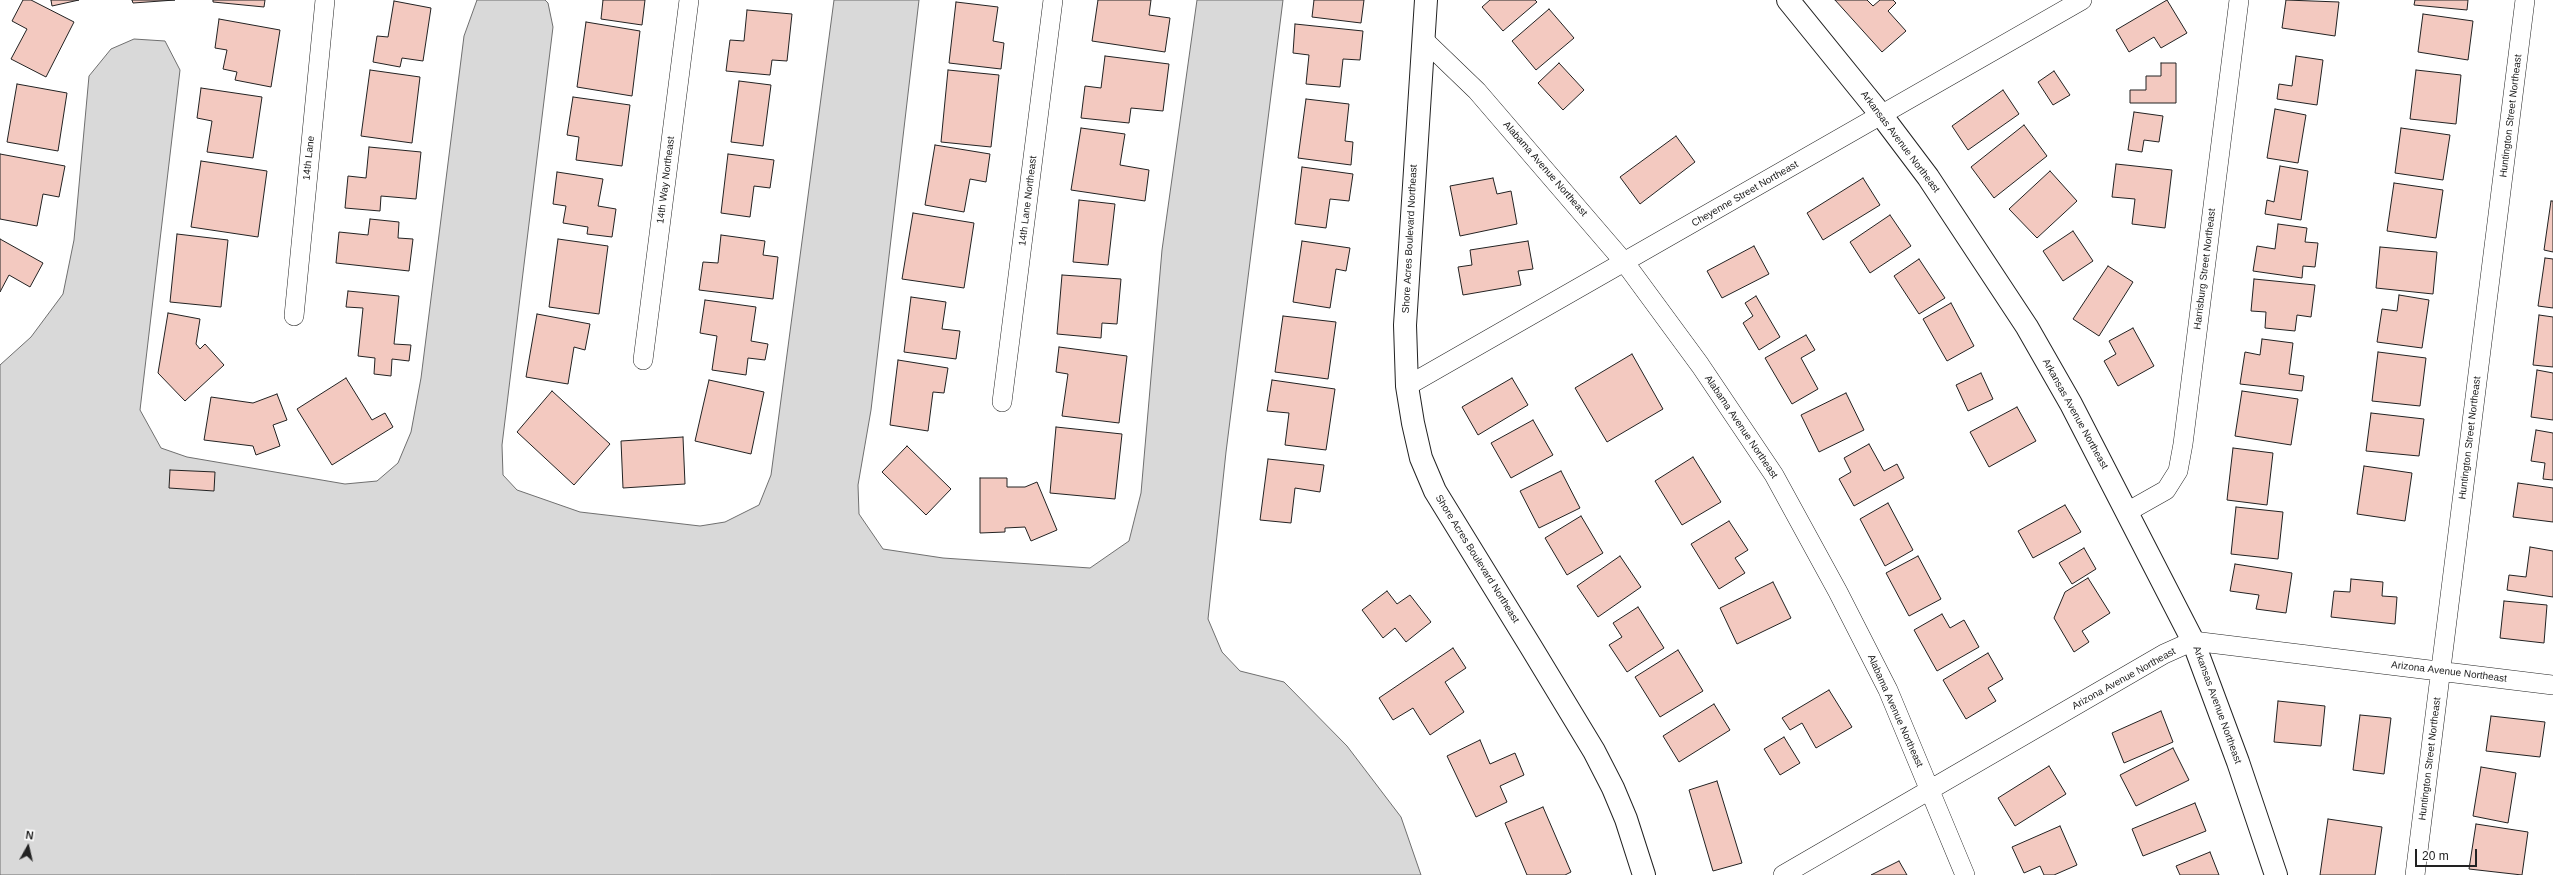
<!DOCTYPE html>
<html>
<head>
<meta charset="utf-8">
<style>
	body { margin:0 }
	#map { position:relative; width:2553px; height:875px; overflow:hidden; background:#fff; font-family:Helvetica,sans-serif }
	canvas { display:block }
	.north { position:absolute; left:8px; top:827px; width:40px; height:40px; -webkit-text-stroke:3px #fff; paint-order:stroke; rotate:8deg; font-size:11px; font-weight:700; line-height:16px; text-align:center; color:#222 }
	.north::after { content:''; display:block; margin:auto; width:14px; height:18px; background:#222; clip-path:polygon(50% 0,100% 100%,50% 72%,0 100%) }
	.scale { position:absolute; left:2415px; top:849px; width:62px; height:18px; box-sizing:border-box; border:2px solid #222; border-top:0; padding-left:5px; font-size:12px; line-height:14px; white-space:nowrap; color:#222; -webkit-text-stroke:3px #fff; paint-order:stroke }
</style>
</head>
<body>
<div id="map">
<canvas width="2553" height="875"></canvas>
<div class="north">N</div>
<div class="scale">20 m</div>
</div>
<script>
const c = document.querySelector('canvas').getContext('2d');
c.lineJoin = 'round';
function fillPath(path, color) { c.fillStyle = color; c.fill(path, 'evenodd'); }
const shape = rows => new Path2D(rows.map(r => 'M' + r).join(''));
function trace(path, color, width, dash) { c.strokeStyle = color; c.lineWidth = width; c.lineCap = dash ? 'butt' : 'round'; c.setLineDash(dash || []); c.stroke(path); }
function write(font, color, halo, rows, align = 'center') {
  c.font = font + ' Helvetica,sans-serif'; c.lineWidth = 3; c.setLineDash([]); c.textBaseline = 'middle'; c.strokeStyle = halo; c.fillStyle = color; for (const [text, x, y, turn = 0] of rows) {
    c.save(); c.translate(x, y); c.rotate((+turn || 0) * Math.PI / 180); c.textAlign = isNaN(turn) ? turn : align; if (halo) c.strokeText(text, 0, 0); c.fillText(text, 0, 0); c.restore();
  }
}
const water = shape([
	[477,0,545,0,548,3,553,27,502,445,503,475,517,490,580,512,700,526,725,522,759,505,771,475,834,0,919,0,871,410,858,485,859,514,883,549,943,558,1090,568,1129,541,1141,493,1162,250,1197,0,1283,0,1226,452,1208,619,1222,652,1240,671,1284,682,1347,746,1401,817,1421,875,0,875,0,365,31,337,63,294,74,240,89,76,111,49,134,39,165,41,180,70,140,410,161,448,187,457,345,484,377,481,398,463,411,432,421,378,464,36,477,0]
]);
fillPath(water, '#d9d9d9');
trace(water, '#6f6f6f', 1);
const building = shape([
	[23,0,31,0,74,22,46,77,11,59,27,29,12,21,23,0],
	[51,0,79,0,52,6,51,0],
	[132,0,175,0,133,3,132,0],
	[213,0,265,0,264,7,213,2,213,0],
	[603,0,645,0,642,25,601,19,603,0],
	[1098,0,1151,0,1149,15,1170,18,1165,52,1092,41,1098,0],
	[1314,0,1364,0,1361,23,1312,17,1314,0],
	[1490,0,1535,0,1537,2,1503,31,1482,7,1490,0],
	[1835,0,1867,0,1873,6,1880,0,1893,0,1896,3,1888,11,1906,31,1882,52,1835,0],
	[2167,0,2187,33,2161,48,2154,37,2129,52,2116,30,2167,0],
	[2286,0,2339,2,2335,36,2282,28,2286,0],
	[2415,0,2468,0,2467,10,2414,5,2415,0],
	[394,1,431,8,423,61,402,58,400,67,373,62,377,36,388,37,394,1],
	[956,2,998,7,993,41,1004,43,1001,69,949,63,956,2],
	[1549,9,1574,38,1536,70,1512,41,1549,9],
	[747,10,792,14,787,61,772,60,770,75,726,71,730,40,744,41,747,10],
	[2423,14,2473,21,2468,60,2418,52,2423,14],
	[219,19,280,30,271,87,235,80,237,72,223,69,227,50,215,48,219,19],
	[586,22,640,31,632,96,577,87,586,22],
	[1295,24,1363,31,1360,60,1343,59,1340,87,1306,84,1309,55,1293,53,1295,24],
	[1105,56,1169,64,1163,111,1131,108,1129,123,1081,118,1085,86,1101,88,1105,56],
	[2296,56,2323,60,2317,105,2277,99,2279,84,2292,86,2296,56],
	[1559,63,1584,90,1563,110,1538,83,1559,63],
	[2161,63,2176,63,2176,103,2130,103,2130,90,2146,90,2146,76,2161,76,2161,63],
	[370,70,420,77,412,143,361,136,370,70],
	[948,70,999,75,991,147,941,142,948,70],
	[2416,70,2461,75,2456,124,2410,119,2416,70],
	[2054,71,2070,95,2053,105,2038,82,2054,71],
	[739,81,771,85,763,146,731,142,739,81],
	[17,84,67,93,58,151,7,142,17,84],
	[201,88,262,97,253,158,207,152,212,121,197,118,201,88],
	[2003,90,2019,114,1968,150,1952,126,2003,90],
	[573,97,630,105,622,166,576,160,579,137,567,135,573,97],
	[1306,99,1349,104,1345,141,1353,142,1351,165,1298,158,1306,99],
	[2275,109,2306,115,2298,163,2267,158,2275,109],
	[2134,112,2163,116,2159,142,2144,140,2142,152,2128,150,2134,112],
	[2024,125,2047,156,1994,198,1971,167,2024,125],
	[1081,128,1125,134,1120,165,1149,170,1145,201,1071,190,1081,128],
	[2401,128,2450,135,2443,180,2395,173,2401,128],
	[1676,136,1695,162,1640,204,1620,177,1676,136],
	[935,145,990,154,986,182,970,179,964,212,925,205,935,145],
	[369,147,421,152,416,199,381,196,380,211,345,208,348,176,366,178,369,147],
	[0,154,65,166,59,197,43,194,37,226,0,219,0,154],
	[728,154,774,160,770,188,754,186,750,217,721,213,728,154],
	[201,161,267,171,258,237,191,227,201,161],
	[2116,164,2172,170,2165,228,2132,224,2135,199,2112,197,2116,164],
	[2280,166,2308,171,2301,220,2265,214,2267,200,2274,202,2280,166],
	[1302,167,1353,174,1349,201,1330,199,1326,228,1295,224,1302,167],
	[2050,171,2077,201,2037,238,2009,209,2050,171],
	[557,172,603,179,598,206,616,209,612,237,587,234,588,227,563,223,566,206,553,204,557,172],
	[1493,178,1497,194,1511,191,1517,224,1460,236,1450,186,1493,178],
	[1863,178,1880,205,1823,240,1807,213,1863,178],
	[2394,183,2443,190,2436,238,2387,231,2394,183],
	[1079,200,1115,204,1108,265,1073,262,1079,200],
	[2551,201,2553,201,2553,252,2544,250,2551,201],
	[913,213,974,223,964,288,902,279,913,213],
	[1890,215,1911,246,1870,273,1850,242,1890,215],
	[370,219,399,222,398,238,413,239,409,271,336,263,339,232,368,235,370,219],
	[2278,224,2307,228,2305,242,2318,243,2315,267,2303,266,2302,278,2253,271,2257,246,2275,249,2278,224],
	[2073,231,2093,261,2063,281,2043,251,2073,231],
	[177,234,228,240,221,307,170,302,177,234],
	[721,235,765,241,763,255,778,257,773,299,699,290,703,262,718,263,721,235],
	[0,239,43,263,30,287,9,275,0,292,0,239],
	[558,239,608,246,599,314,549,307,558,239],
	[1302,241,1350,248,1346,271,1336,269,1330,308,1293,302,1302,241],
	[1528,241,1533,269,1518,271,1521,285,1463,295,1458,267,1472,265,1470,250,1528,241],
	[1754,246,1769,274,1722,298,1707,271,1754,246],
	[2380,247,2437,252,2433,294,2376,288,2380,247],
	[2545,258,2553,259,2553,308,2538,306,2545,258],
	[1919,259,1945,298,1919,314,1894,276,1919,259],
	[2108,266,2133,282,2099,336,2073,319,2108,266],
	[1062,275,1121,279,1117,324,1102,323,1101,338,1057,334,1062,275],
	[2254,279,2315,285,2311,317,2297,315,2295,331,2265,328,2266,312,2251,311,2254,279],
	[348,291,399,296,394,344,411,345,409,361,392,359,391,376,374,374,375,358,358,356,363,308,346,307,348,291],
	[2399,295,2429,300,2422,348,2377,342,2382,309,2397,311,2399,295],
	[1756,296,1780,337,1759,350,1743,323,1753,316,1745,303,1756,296],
	[911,297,946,302,942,329,960,331,956,359,904,352,911,297],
	[705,300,756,307,751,341,768,344,765,360,748,358,746,375,712,370,717,336,700,333,705,300],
	[1951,303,1974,346,1947,361,1923,319,1951,303],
	[168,313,200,319,196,344,200,349,205,344,224,365,185,401,158,373,168,313],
	[537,314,590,324,585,350,574,347,568,384,526,377,537,314],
	[2539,315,2553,317,2553,367,2533,365,2539,315],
	[1283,316,1336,322,1328,379,1275,372,1283,316],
	[2133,328,2154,366,2118,386,2104,361,2116,354,2109,341,2133,328],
	[1806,335,1815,350,1801,358,1818,389,1792,404,1765,358,1806,335],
	[2262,339,2293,343,2289,374,2304,376,2302,391,2240,384,2245,352,2260,355,2262,339],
	[1059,347,1127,356,1119,423,1062,416,1068,374,1056,372,1059,347],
	[2378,352,2426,358,2420,406,2372,401,2378,352],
	[1632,354,1663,409,1607,442,1575,388,1632,354],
	[898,360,948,368,944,393,933,392,928,431,890,425,898,360],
	[2537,370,2553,373,2553,420,2531,417,2537,370],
	[1981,373,1993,399,1968,411,1956,385,1981,373],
	[346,378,372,420,385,413,393,427,332,465,297,409,346,378],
	[1512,378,1528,405,1478,435,1462,407,1512,378],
	[709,380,764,392,751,454,695,441,709,380],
	[1272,380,1335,389,1326,450,1285,445,1289,413,1267,411,1272,380],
	[552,391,610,444,574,485,517,432,552,391],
	[2242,391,2298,399,2291,445,2235,436,2242,391],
	[1846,393,1864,430,1819,452,1801,415,1846,393],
	[277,394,287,420,273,425,280,446,256,455,253,446,204,440,211,397,253,403,277,394],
	[2017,407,2036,441,1989,467,1970,432,2017,407],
	[2371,413,2424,419,2419,456,2366,451,2371,413],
	[1533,420,1553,455,1511,478,1491,443,1533,420],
	[1056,427,1122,434,1115,499,1050,493,1056,427],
	[2536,430,2553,433,2553,480,2543,479,2545,463,2531,461,2536,430],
	[683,437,685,484,623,488,621,441,683,437],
	[1869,444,1884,471,1897,464,1904,478,1854,506,1839,479,1851,472,1844,458,1869,444],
	[907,446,951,489,926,515,882,472,907,446],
	[2233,448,2273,453,2267,505,2227,500,2233,448],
	[1693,457,1721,502,1682,525,1655,481,1693,457],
	[1268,459,1324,465,1320,492,1295,488,1291,523,1260,520,1268,459],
	[2364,466,2412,473,2405,521,2357,514,2364,466],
	[170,470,215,472,214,491,169,488,170,470],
	[1561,471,1580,508,1539,528,1520,491,1561,471],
	[980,478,1007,478,1007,487,1025,487,1037,482,1057,530,1031,541,1025,527,1005,528,1005,532,980,533,980,478],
	[2518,483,2553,488,2553,522,2513,517,2518,483],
	[1888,503,1913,550,1885,566,1860,519,1888,503],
	[2065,505,2081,532,2033,558,2018,531,2065,505],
	[2236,507,2283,512,2278,559,2231,554,2236,507],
	[1581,516,1603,553,1567,575,1545,538,1581,516],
	[1729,521,1748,550,1735,558,1745,573,1719,589,1691,544,1729,521],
	[2530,547,2553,551,2553,597,2507,590,2509,575,2526,577,2530,547],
	[2084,548,2096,569,2072,584,2059,563,2084,548],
	[1620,556,1641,587,1598,617,1577,586,1620,556],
	[1918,556,1941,599,1909,616,1886,573,1918,556],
	[2235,564,2292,573,2286,613,2256,609,2259,595,2230,591,2235,564],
	[2088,578,2110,613,2082,631,2089,642,2074,652,2054,618,2065,592,2088,578],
	[2351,579,2383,582,2382,596,2397,597,2395,624,2331,617,2334,591,2350,592,2351,579],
	[1773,582,1791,618,1737,644,1720,608,1773,582],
	[1387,591,1397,604,1410,595,1431,622,1406,642,1395,628,1383,638,1362,610,1387,591],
	[2504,601,2547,605,2544,643,2500,638,2504,601],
	[1638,607,1664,648,1627,672,1609,645,1622,637,1613,623,1638,607],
	[1942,614,1950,628,1964,620,1979,647,1937,671,1914,630,1942,614],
	[1453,648,1466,668,1445,682,1464,712,1430,735,1413,708,1393,720,1379,698,1453,648],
	[1678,650,1703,691,1660,717,1635,677,1678,650],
	[1988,653,2003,679,1988,688,1996,701,1966,719,1943,680,1988,653],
	[1829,690,1852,727,1816,748,1802,723,1790,730,1782,718,1829,690],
	[2278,701,2325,706,2321,746,2274,742,2278,701],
	[1714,704,1730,730,1679,762,1663,736,1714,704],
	[2161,711,2173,742,2124,763,2112,733,2161,711],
	[2360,715,2391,718,2384,774,2353,770,2360,715],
	[2491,716,2545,722,2540,757,2486,751,2491,716],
	[1784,737,1800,763,1780,775,1764,749,1784,737],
	[1480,740,1490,764,1515,753,1524,775,1500,786,1507,802,1476,817,1447,756,1480,740],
	[2173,748,2189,780,2136,806,2120,775,2173,748],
	[2049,766,2066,794,2015,826,1998,798,2049,766],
	[2481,767,2516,773,2508,823,2473,816,2481,767],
	[1717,781,1742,863,1713,871,1689,790,1717,781],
	[2195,803,2206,831,2143,856,2132,829,2195,803],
	[1543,807,1571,872,1565,875,1527,875,1505,823,1543,807],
	[2328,819,2382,827,2375,875,2320,875,2328,819],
	[2476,824,2528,832,2522,875,2469,869,2476,824],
	[2060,826,2077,865,2054,875,2044,875,2040,866,2024,873,2012,847,2060,826],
	[2210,852,2219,875,2180,875,2176,866,2210,852],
	[1899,861,1907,875,1871,875,1899,861]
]);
fillPath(building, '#f3c9c0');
trace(building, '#222', 1);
const minor = shape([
	[1423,39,1477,91,1625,263,1700,365,1774,475,1838,592,1888,690,1965,875],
	[294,316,325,0],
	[643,360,689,0],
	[1407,386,2082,0],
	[1002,402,1053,0],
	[2127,512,2166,490,2178,471,2183,444,2239,0],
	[1783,875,2164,654,2193,641,2553,685],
	[2415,875,2525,0]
]);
const tertiary = shape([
	[1426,0,1405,325,1407,386,1413,423,1421,458,1435,491,1531,647,1594,751,1613,788,1626,819,1644,875],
	[1788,0,1882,116,1928,177,2027,327,2071,404,2193,641,2238,762,2276,875]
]);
trace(minor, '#222', 20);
trace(tertiary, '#222', 24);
trace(minor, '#fff', 19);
trace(tertiary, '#fff', 22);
write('10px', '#222', '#fff', [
	["Huntington Street Northeast",2511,116,-83],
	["Arkansas Avenue Northeast",1900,142,53],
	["14th Lane",309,158,-84],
	["Alabama Avenue Northeast",1545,169,49],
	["14th Way Northeast",666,180,-83],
	["Cheyenne Street Northeast",1745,194,-30],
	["14th Lane Northeast",1028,201,-83],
	["Shore Acres Boulevard Northeast",1410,239,-87],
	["Harrisburg Street Northeast",2205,269,-83],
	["Arkansas Avenue Northeast",2075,414,61],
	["Alabama Avenue Northeast",1741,427,56],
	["Huntington Street Northeast",2470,438,-83],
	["Shore Acres Boulevard Northeast",1477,559,58],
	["Arizona Avenue Northeast",2449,672,7],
	["Arizona Avenue Northeast",2124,679,-29],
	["Arkansas Avenue Northeast",2217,705,70],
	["Alabama Avenue Northeast",1895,711,66],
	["Huntington Street Northeast",2430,759,-83]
]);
</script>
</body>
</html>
